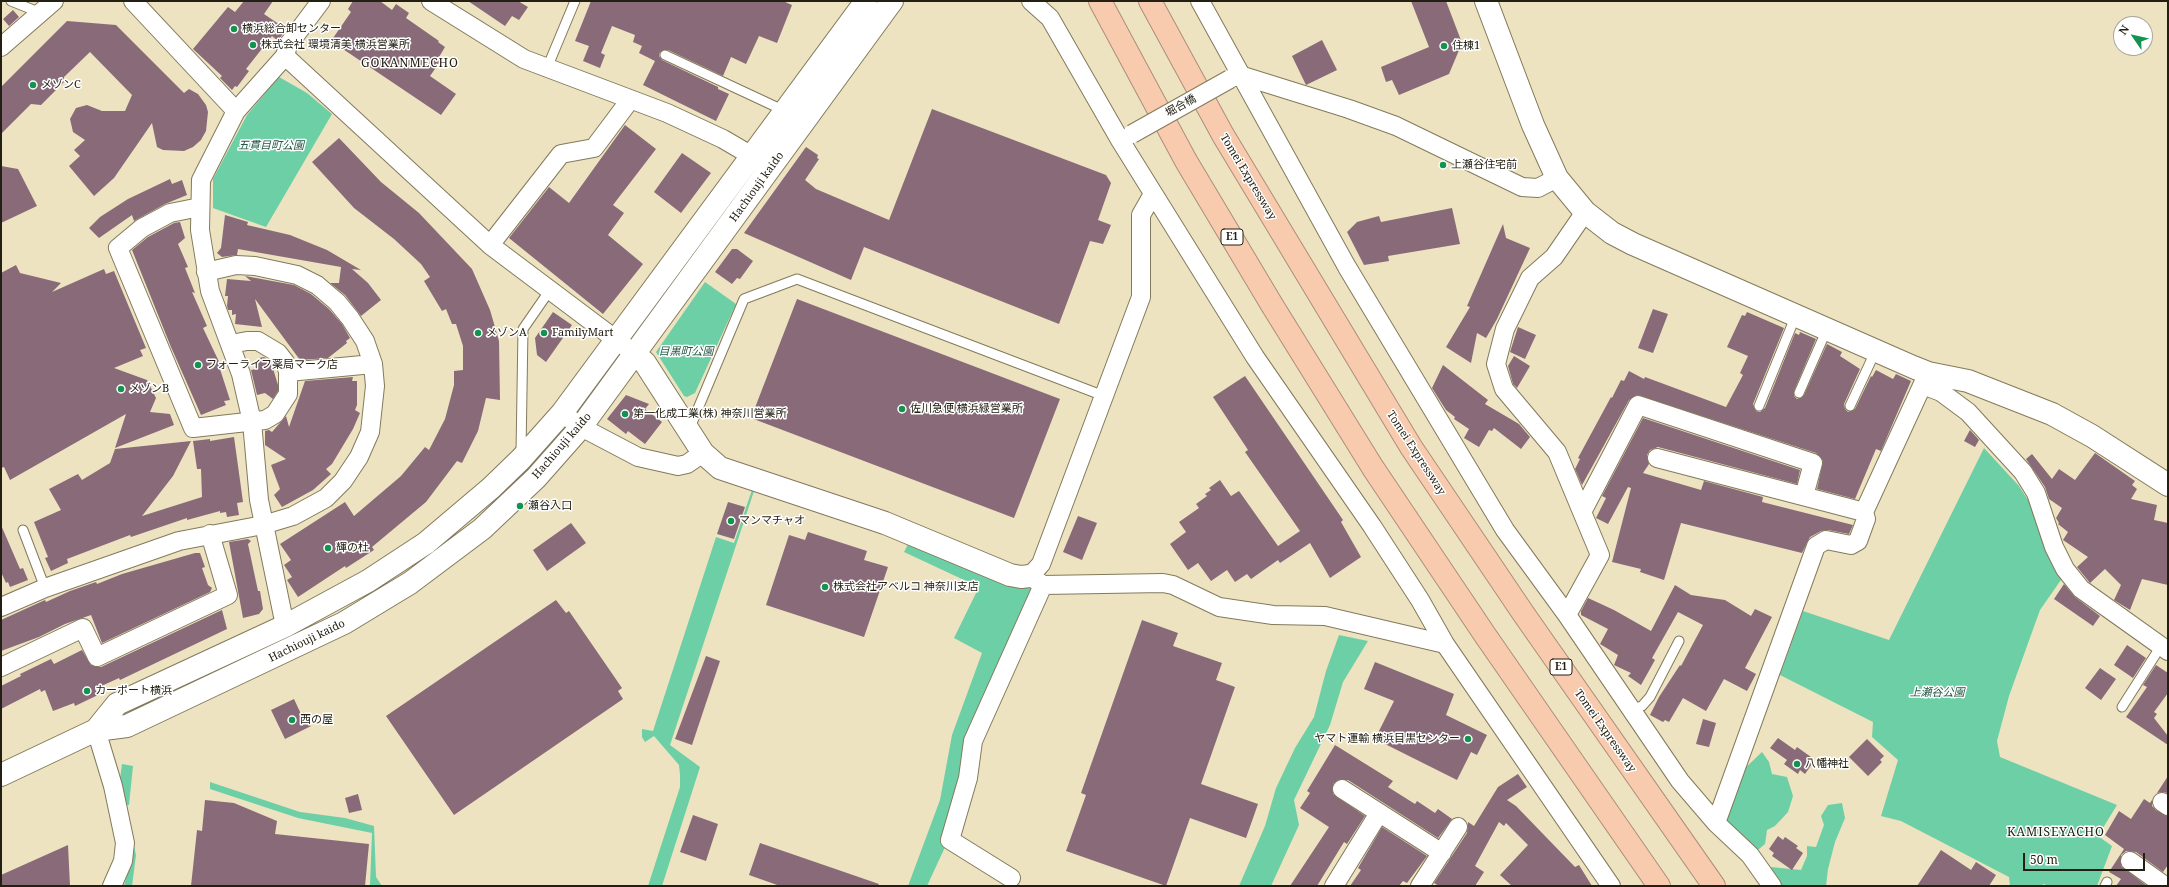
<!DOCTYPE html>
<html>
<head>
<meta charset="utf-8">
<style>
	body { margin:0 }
	#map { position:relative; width:2169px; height:887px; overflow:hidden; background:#ede3c1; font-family:"Noto Serif",serif }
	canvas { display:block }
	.frame { position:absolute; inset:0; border:2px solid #232013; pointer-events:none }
	.north { position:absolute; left:2113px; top:16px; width:40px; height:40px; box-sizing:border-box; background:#fff; border:1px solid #a7a6a1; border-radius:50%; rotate:304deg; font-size:11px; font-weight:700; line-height:16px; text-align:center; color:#232013 }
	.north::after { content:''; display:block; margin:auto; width:14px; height:18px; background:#149350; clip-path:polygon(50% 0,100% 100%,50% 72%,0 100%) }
	.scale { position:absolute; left:2023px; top:853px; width:122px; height:18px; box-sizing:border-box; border:2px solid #232013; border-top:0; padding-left:5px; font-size:12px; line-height:14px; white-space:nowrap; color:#232013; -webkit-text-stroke:3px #fff; paint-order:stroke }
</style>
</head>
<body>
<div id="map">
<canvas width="2169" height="887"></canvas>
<div class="frame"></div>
<div class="north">N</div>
<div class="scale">50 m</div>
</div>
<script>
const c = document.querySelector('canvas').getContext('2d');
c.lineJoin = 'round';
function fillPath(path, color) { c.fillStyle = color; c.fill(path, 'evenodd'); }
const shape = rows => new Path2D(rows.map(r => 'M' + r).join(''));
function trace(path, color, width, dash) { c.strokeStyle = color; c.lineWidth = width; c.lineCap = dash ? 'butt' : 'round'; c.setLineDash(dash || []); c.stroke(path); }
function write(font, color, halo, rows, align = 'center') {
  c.font = font + ' "Noto Serif","Noto Sans JP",serif'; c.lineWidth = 3; c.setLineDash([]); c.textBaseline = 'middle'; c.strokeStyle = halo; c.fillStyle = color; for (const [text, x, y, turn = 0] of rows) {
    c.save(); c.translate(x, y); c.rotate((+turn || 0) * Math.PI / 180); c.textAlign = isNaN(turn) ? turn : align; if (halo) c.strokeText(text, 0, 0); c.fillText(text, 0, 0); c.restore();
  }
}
fillPath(shape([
	[279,77,307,93,332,114,266,227,213,208,213,179,247,115],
	[705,282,736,304,695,393,687,397,684,396,656,352],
	[1984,448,2019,486,2035,511,2063,577,2040,610,2009,696,1997,741,2000,757,2117,805,2098,836,2112,846,2097,886,2050,886,2043,884,2042,886,2010,886,2009,877,1901,821,1881,816,1898,760,1872,737,1873,722,1780,675,1803,611,1889,640],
	[752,490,754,491,670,745,700,767,662,886,648,886,680,787,680,775,679,765,654,736,645,742,642,737,642,729,653,731,716,537,734,543],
	[910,540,1001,581,1033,589,955,797,940,841,946,845,927,886,908,886,940,800,952,735,982,653,954,638,979,587,904,552],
	[1339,635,1368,641,1343,682,1330,725,1294,800,1299,825,1271,886,1239,886,1265,826,1276,788,1295,748,1314,717,1326,671],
	[1762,752,1769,762,1772,774,1787,777,1793,796,1788,812,1775,826,1767,830,1765,844,1746,860,1722,819,1742,771],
	[122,764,133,766,129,805,124,805,120,779],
	[210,782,300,812,345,818,374,826,376,877,382,886,370,886,372,833,298,818,210,789],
	[1842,803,1845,818,1835,842,1828,869,1826,886,1773,886,1775,883,1771,867,1801,870,1807,856,1807,846,1816,847,1824,825,1821,816,1828,805],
	[133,841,136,855,132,886,124,886,131,860]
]), '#6ccfa6');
fillPath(shape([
	[244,1,273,1,264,14,286,29,278,41,272,36,246,69,249,71,237,87,235,86,232,90,220,78,222,76,193,49,228,7,235,12],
	[353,1,380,1,392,10,396,4,409,13,406,18,439,41,438,42,445,47,439,57,442,59,430,76,456,94,441,115,331,41,351,12,348,9],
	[468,1,518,1,528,7,519,20,512,16,505,26],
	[591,1,783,1,792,5,777,43,759,36,746,64,731,57,723,76,668,50,660,52,659,56,662,60,718,87,718,89,729,94,716,121,643,85,655,61,639,53,642,46,633,42,635,35,612,26,601,53,605,55,600,68,583,61,589,46,575,41],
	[1411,1,1446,1,1462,43,1449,74,1399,95,1392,80,1386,82,1381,67,1429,47],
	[13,10,19,17,9,26,3,19],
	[67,21,116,25,184,93,189,89,198,94,206,105,208,112,206,131,201,140,193,147,184,151,163,150,157,147,152,123,114,178,94,196,69,166,80,156,74,150,85,140,73,132,70,119,76,108,87,105,102,111,125,111,132,95,90,52,64,77,64,82,41,105,31,104,1,134,1,87],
	[1322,40,1337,70,1306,85,1292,56],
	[932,109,1106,175,1111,183,1098,220,1111,225,1103,244,1090,241,1059,324,864,247,851,280,744,233,806,147,818,155,817,158,819,159,805,180,816,189,889,220],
	[625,125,656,149,613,205,624,213,608,235,643,264,603,314,509,238,549,187,569,203],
	[339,138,381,182,419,213,472,269,490,310,499,341,500,400,486,398,478,431,462,463,457,461,426,502,372,547,374,550,346,568,345,566,298,597,287,580,292,577,284,565,291,560,280,544,345,502,354,516,401,476,425,447,429,450,445,419,454,385,454,371,463,370,463,346,456,324,452,324,446,309,442,311,424,281,430,277,421,264,394,239,354,208,312,162],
	[682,153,711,173,681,213,654,192],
	[1,166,18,169,37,206,1,223],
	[170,179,172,184,182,180,187,195,165,204,134,221,132,215,99,238,89,228,100,217,128,199],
	[1452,208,1460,244,1388,256,1389,261,1364,265,1347,232,1357,222,1379,216,1381,222],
	[225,215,248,222,247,225,290,235,327,250,361,270,352,269,368,283,381,300,361,316,345,295,330,283,339,283,341,267,238,249,237,255,222,257,217,253,221,248],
	[180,222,185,238,178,244,188,267,185,268,195,293,192,292,207,326,203,328,222,368,220,369,230,400,224,401,226,405,201,415,171,347,132,250,148,237,174,223],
	[1503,224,1506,238,1530,248,1497,319,1486,338,1477,333,1471,363,1446,347,1470,307,1467,306],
	[732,249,737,249,753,261,740,279,737,278,732,284,715,272],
	[16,265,20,273,61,283,52,292,104,269,106,274,114,271,146,348,140,350,143,356,114,368,147,380,156,398,150,412,170,414,174,425,115,448,126,414,10,480,4,467,1,468,1,273],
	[245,276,294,285,311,294,329,309,342,324,350,338,346,341,347,343,328,358,300,360,255,299,262,327,235,324,236,314,232,315,232,310,228,310,227,306,228,296,225,296,227,279,251,281],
	[797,299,1060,399,1014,518,751,418],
	[1653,309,1668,314,1653,353,1638,348],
	[553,312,572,325,546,362,537,355,535,338],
	[1747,312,1784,328,1753,404,1756,411,1760,412,1765,408,1795,333,1799,335,1800,332,1816,339,1794,391,1794,396,1797,399,1804,395,1827,344,1842,352,1840,356,1860,369,1844,404,1845,409,1848,412,1855,409,1871,376,1872,377,1876,370,1893,379,1896,374,1911,381,1881,451,1876,449,1855,499,1817,489,1823,461,1816,453,1637,395,1629,400,1582,485,1575,469,1580,459,1578,458,1611,397,1612,398,1621,380,1624,381,1629,371,1644,379,1645,377,1726,407,1743,375,1740,373,1748,356,1727,347,1742,315,1745,316],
	[1518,327,1536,335,1525,359,1510,352],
	[1514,356,1530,366,1517,388,1513,384,1508,366],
	[264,357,271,362,278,385,278,391,273,399,265,393,257,395,251,370,256,369,255,363,259,358],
	[1443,365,1488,400,1485,404,1519,424,1530,437,1521,449,1494,428,1492,431,1489,430,1479,447,1464,438,1469,429,1454,419,1455,417,1446,410,1432,388],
	[1245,376,1343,520,1341,522,1361,557,1330,578,1310,543,1280,563,1278,560,1251,579,1247,574,1235,582,1227,570,1211,581,1198,563,1188,570,1170,544,1186,532,1179,522,1199,508,1196,504,1207,496,1205,494,1211,490,1209,488,1220,480,1231,496,1239,491,1278,546,1300,531,1245,452,1248,450,1213,397],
	[353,377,352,381,357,381,357,405,355,410,360,413,353,429,332,464,326,469,331,474,313,490,282,507,274,495,280,489,271,465,286,459,265,445,265,431,269,430,272,432,286,416,289,427,305,381],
	[626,395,649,404,645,409,662,422,645,444,628,431,626,434,607,419],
	[1643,418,1800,470,1797,484,1658,447,1650,450,1647,455,1649,464,1643,473,1701,490,1704,481,1763,497,1762,502,1853,525,1849,534,1828,530,1821,531,1810,537,1802,553,1681,523,1664,580,1640,572,1641,569,1612,562,1631,488,1628,487,1608,524,1596,518,1606,498,1602,496],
	[1970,430,1979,440,1975,447,1964,441],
	[234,437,243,502,237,503,239,515,227,517,226,512,220,513,220,511,187,520,187,518,131,537,130,535,67,559,68,563,51,571,45,558,48,557,34,522,61,510,49,489,78,474,82,480,110,463,115,449,191,441,173,476,142,516,202,497,201,469,197,469,193,441,210,439,210,441],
	[2095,453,2135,481,2132,485,2137,489,2131,499,2157,505,2154,520,2168,523,2168,585,2142,579,2130,610,2114,600,2121,585,2105,569,2090,583,2077,567,2088,557,2063,540,2068,532,2058,524,2059,523,2056,518,2062,508,2049,499,2045,487,2026,459,2032,454,2052,479,2059,469,2075,480],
	[728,502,745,507,734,539,717,534],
	[1078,516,1097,523,1082,560,1063,552],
	[571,523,586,543,547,571,533,550],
	[1,525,20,569,23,568,28,580,10,587,8,582,6,583,1,572],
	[808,532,867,551,864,560,888,567,864,637,766,605,789,535,805,540],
	[248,539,251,541,248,544,258,591,260,591,263,609,259,614,243,618,229,542],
	[195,553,200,553,205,567,202,568,208,585,212,588,210,592,102,643,91,615,65,624,39,637,1,651,1,620,45,600,46,602,70,591,96,582,97,584,122,574],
	[2064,584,2075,597,2100,616,2093,626,2054,599],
	[1675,585,1691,595,1725,600,1751,616,1755,609,1772,617,1745,668,1756,674,1747,691,1724,679,1706,711,1683,698,1669,722,1665,720,1663,722,1650,715,1659,697,1680,665,1681,666,1703,625,1678,612,1652,658,1655,660,1641,685,1628,676,1631,673,1614,665,1618,655,1600,644,1608,629,1581,615,1581,611,1588,598,1614,610,1651,631],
	[556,600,566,613,569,611,622,688,618,691,623,699,454,815,386,716],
	[222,610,227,629,120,680,119,678,95,689,98,695,75,706,74,703,53,711,45,690,41,692,40,689,1,709,1,686,21,676,20,674,51,659,54,664,82,650,91,665,101,667],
	[1142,620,1178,633,1173,646,1222,663,1216,680,1235,687,1201,784,1258,804,1246,838,1190,818,1166,886,1066,851,1086,795,1081,793],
	[2127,645,2146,658,2133,678,2114,665],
	[706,656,720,661,692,745,675,739],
	[1375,662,1454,694,1446,715,1487,735,1477,755,1471,752,1457,780,1375,739,1394,701,1364,689],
	[2156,665,2168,673,2168,693,2154,712,2157,714,2154,718,2168,736,2168,745,2126,717,2147,687,2143,685],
	[2100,668,2116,679,2101,700,2085,688],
	[294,699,301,714,304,712,311,726,285,739,271,710],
	[1703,719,1716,723,1709,747,1696,744],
	[1778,738,1795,750,1797,747,1811,757,1808,761,1812,764,1805,774,1800,770,1798,774,1784,764,1787,760,1770,748],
	[1867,739,1884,756,1880,760,1882,762,1868,776,1849,757],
	[1335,745,1393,781,1388,787,1415,804,1417,801,1435,813,1438,809,1452,819,1438,838,1348,780,1338,780,1333,784,1333,794,1365,816,1347,844,1344,842,1317,886,1290,886,1329,827,1300,808,1310,793,1307,791],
	[1518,774,1527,787,1507,800,1516,806,1575,867,1579,865,1592,886,1512,886,1500,875,1528,845,1506,823,1504,826,1499,822,1475,866,1484,872,1475,886,1439,886,1434,883,1467,833,1468,822,1474,826,1498,787],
	[2168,776,2168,793,2162,792,2157,793],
	[358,794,362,810,349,813,345,798],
	[2144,799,2150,803,2152,800,2152,806,2156,810,2168,816,2168,865,2163,872,2136,852,2126,851,2121,855,2121,866,2147,886,2116,886,2121,879,2109,872,2124,849,2105,835,2119,811,2131,819],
	[205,800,234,803,277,821,275,834,369,844,365,886,191,886,197,830,202,831],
	[693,815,718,824,706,861,680,852],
	[1382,827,1427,856,1407,883,1403,881,1399,886,1350,886,1361,870,1358,868],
	[1778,836,1783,840,1785,837,1798,846,1796,848,1803,853,1792,870,1772,856,1774,853,1769,849],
	[760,843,879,884,878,886,780,886,749,875],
	[68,845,70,886,1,886,1,875],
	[1941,850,1971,870,1976,862,1996,875,1989,886,1917,886]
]), '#896a79');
const lane = shape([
	[11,1,41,13],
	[665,55,785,111],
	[547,68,575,1],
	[1799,393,1827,329],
	[1759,406,1796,315],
	[1850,406,1876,350],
	[689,430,744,299,797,279,1104,396],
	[521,453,523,329,550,290],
	[23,530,45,588],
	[2122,707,2161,646],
	[1632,709,1642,706,1650,697,1679,641],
	[2105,886,2107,882]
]);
const street = shape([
	[133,1,236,111],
	[431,1,524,59,667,113,723,139,752,156],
	[1031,1,1050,18,1120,140,1255,357,1372,526,1420,600,1445,644,1611,886],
	[1200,1,1347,267,1505,530,1567,615,1680,781,1716,823,1750,855,1772,886],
	[1,47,54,1],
	[285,56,288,45,321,1],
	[1235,77,1240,75,1349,109,1396,126,1522,187,1538,188,1557,178],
	[1153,194,1141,215,1141,297,1041,564,1030,576,1043,585,1163,583,1173,585,1219,607,1273,615,1325,616,1445,644],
	[200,207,170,213,142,228,118,248,193,428,265,420,275,414,288,394,288,372,285,362,278,353,258,341,247,341,231,344],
	[490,245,561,154,594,148,630,100],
	[288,372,373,364],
	[1923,385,1941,392,1968,412,2023,472,2036,493,2054,547,2065,569,2081,589,2168,651],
	[562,413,581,427,638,457,678,466,687,464,703,453],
	[1657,458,1864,512,1927,375],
	[1582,512,1638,405,1813,463,1804,496],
	[1,607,45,588,179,541,263,525,293,516,326,498,343,481,359,457,370,432,375,386,373,364,365,341,350,318,337,302,317,285,297,275,255,266,236,265,206,272],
	[1567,615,1600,555,1557,452,1504,389,1496,364,1505,329,1530,278,1554,257,1585,212],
	[285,626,259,500,252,422,241,374,210,291,200,230,201,180,236,111,285,56,490,245,635,354],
	[1,667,83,628,97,657,228,595,210,534],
	[96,730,113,786,125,843,123,861,112,886],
	[1342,789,1442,853],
	[2162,802,2168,806],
	[1716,823,1816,546,1826,540,1851,545,1858,541,1866,519,1864,512],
	[2130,861,2165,886],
	[1011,878,950,840,968,778,973,741,1043,585],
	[1334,886,1379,813],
	[1420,886,1458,827]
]);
const secondary = shape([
	[1486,1,1533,125,1557,178,1585,212,1612,233,1633,244,1913,367,1928,373,1968,381,2052,414,2092,436,2168,485],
	[635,354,645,363,703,453,720,468,885,523,1010,575,1021,577,1030,576],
	[96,730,117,704,285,626,368,581,426,543,491,488,521,459,562,413,866,1],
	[1,775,96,730,127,726,344,623,410,583,482,529,536,478,581,427,892,1]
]);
const highway = shape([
	[1100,1,1186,161,1272,305,1373,468,1485,635,1659,886],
	[1150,1,1223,135,1411,447,1523,613,1714,886]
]);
trace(lane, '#837a5b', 11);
trace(street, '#837a5b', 20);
trace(secondary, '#837a5b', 24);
trace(highway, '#ad8e78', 24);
trace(lane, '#fff', 9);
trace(street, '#fff', 18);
trace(secondary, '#fff', 22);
trace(highway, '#f8caae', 22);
const streetBridge = shape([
	[1132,134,1230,79]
]);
trace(streetBridge, '#837a5b', 20, []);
trace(streetBridge, '#fff', 18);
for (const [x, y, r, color] of [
	[234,29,4,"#149350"],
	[253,45,4,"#149350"],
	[1444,46,4,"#149350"],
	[33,85,4,"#149350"],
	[1443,165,4,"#149350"],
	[478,333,4,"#149350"],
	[544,333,4,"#149350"],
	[198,365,4,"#149350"],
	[121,389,4,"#149350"],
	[902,409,4,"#149350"],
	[625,414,4,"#149350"],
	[520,506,4,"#149350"],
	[731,521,4,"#149350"],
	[328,548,4,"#149350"],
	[825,587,4,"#149350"],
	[87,691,4,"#149350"],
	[292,720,4,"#149350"],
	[1468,739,4,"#149350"],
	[1797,764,4,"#149350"]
]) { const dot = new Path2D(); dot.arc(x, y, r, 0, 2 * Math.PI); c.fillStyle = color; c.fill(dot); trace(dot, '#fff', 1.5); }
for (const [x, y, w] of [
	[1232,237,22],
	[1561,667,22]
]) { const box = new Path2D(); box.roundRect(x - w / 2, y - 8, w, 16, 3); c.fillStyle = '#fff'; c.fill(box); trace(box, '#232013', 1); }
write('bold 10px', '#232013', null, [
	["E1",1232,237],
	["E1",1561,667]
]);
write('11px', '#232013', '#fff', [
	["横浜総合卸センター",242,29],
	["株式会社 環境清美 横浜営業所",261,45],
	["住棟1",1452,46],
	["メゾンC",41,85],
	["上瀬谷住宅前",1451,165],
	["メゾンA",486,333],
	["FamilyMart",552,333],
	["フォーライフ薬局マーク店",206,365],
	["メゾンB",129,389],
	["佐川急便 横浜緑営業所",910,409],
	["第一化成工業(株) 神奈川営業所",633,414],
	["瀬谷入口",528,506],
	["マンマチャオ",739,521],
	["輝の杜",336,548],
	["株式会社アベルコ 神奈川支店",833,587],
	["カーポート横浜",95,691],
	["西の屋",300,720],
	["ヤマト運輸 横浜目黒センター",1460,739,"right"],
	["八幡神社",1805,764]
], 'left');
write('11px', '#232013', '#fff', [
	["堀合橋",1181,106,-29],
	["Tomei Expressway",1248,177,59],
	["Hachiouji kaido",757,187,-54],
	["Hachiouji kaido",562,446,-49],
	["Tomei Expressway",1416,453,57],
	["Hachiouji kaido",307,641,-26],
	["Tomei Expressway",1605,731,55]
]);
write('italic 11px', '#255743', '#fff', [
	["五貫目町公園",271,146],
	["目黒町公園",686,352],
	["上瀬谷公園",1937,693]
]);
c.letterSpacing = '1px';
write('12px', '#232013', '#fff', [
	["GOKANMECHO",410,64],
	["KAMISEYACHO",2056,833]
]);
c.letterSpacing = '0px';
</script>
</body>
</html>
